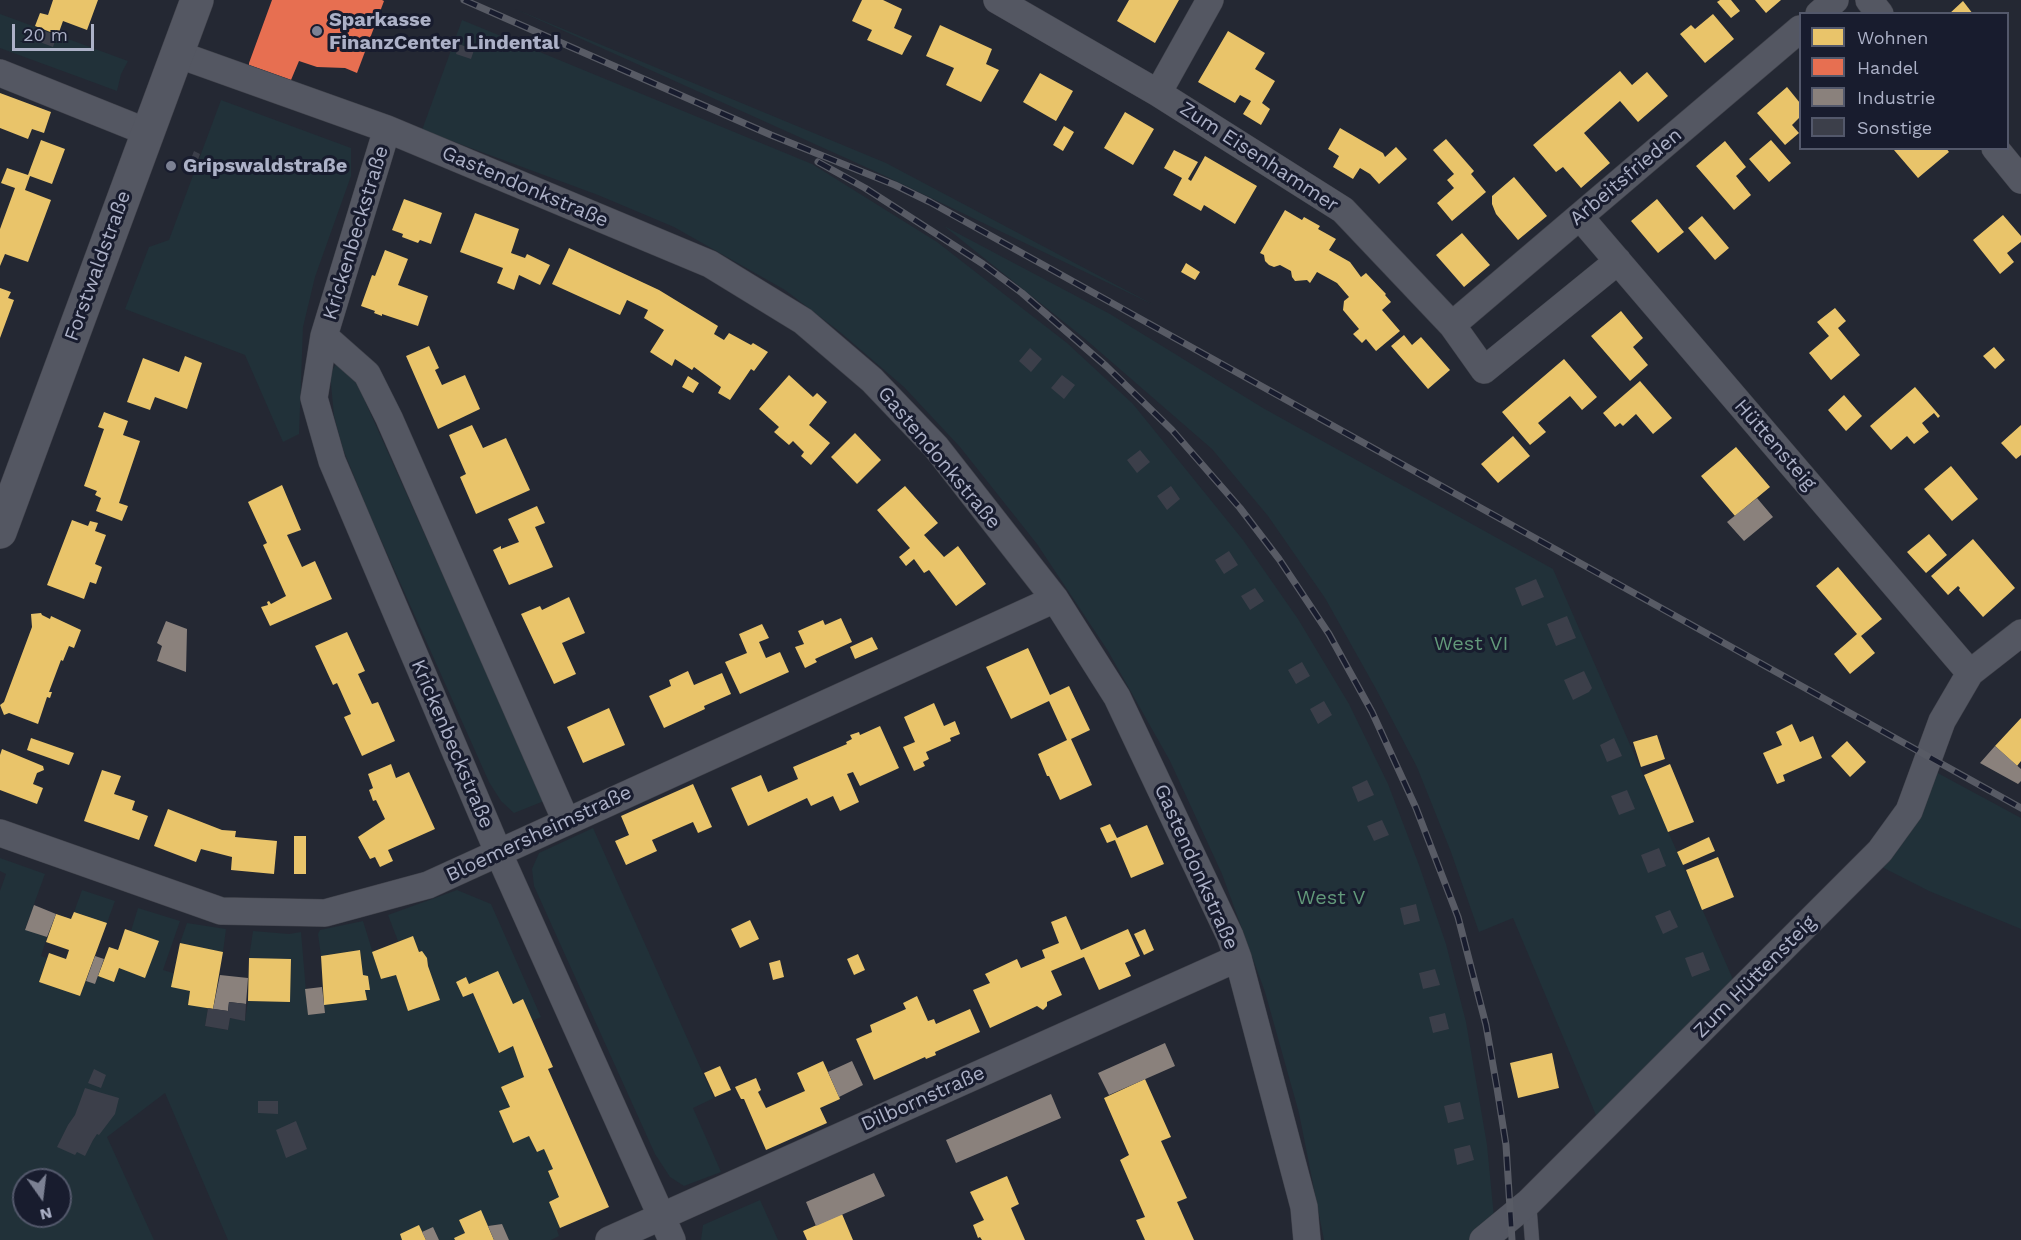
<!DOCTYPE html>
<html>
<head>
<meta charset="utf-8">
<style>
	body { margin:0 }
	#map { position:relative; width:2021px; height:1240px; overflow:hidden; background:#242833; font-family:"Work Sans",sans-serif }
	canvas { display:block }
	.legend { position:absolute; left:1799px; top:12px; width:210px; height:138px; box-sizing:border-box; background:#181c2e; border:2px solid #53586b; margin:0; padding:8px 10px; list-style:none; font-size:18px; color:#acb1c7 }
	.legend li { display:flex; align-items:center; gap:12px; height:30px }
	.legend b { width:30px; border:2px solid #53586b }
	.north { position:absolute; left:12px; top:1168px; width:60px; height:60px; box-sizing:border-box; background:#181c2e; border:2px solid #53586b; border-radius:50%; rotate:166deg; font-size:16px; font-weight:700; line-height:24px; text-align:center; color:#acb1c7 }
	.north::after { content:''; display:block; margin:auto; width:21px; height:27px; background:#7c8193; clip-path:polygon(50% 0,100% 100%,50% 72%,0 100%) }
	.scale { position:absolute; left:12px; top:24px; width:82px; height:27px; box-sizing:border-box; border:3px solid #acb1c7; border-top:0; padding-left:8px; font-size:18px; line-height:21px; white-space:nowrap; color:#acb1c7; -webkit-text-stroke:4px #181c2e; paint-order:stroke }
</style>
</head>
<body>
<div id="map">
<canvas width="2021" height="1240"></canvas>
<ul class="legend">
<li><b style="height:16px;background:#e9c46a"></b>Wohnen</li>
<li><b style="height:16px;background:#e76f51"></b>Handel</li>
<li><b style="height:16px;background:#8a817c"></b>Industrie</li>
<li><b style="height:16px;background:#3c3f4a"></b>Sonstige</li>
</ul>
<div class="north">N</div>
<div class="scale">20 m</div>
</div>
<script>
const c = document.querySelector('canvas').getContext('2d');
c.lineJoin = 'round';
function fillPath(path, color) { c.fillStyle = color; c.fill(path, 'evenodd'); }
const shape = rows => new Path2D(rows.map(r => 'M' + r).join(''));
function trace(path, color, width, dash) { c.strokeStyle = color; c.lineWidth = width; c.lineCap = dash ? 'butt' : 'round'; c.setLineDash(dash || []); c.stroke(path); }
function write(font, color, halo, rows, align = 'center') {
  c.font = font + ' "Work Sans",sans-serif'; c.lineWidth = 6; c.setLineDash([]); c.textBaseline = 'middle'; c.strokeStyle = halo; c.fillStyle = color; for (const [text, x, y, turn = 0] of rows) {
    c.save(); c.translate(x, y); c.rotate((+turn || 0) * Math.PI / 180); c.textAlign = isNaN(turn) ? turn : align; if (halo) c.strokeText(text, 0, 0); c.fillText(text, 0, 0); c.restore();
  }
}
fillPath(shape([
	[515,9,886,163,1154,305,879,173],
	[0,14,128,61,121,74,117,91,0,48],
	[462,20,812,164,937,242,1067,343,1133,404,1243,540,1298,619,1349,704,1388,784,1419,865,1446,944,1466,1022,1487,1145,1494,1217,1470,1240,1324,1240,1299,1113,1265,992,1222,874,1170,761,1108,651,1037,544,960,447,904,387,840,332,785,290,674,227,598,195,422,130],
	[221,100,351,148,351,176,315,277,303,327,299,434,283,442,245,355,125,309,149,247,169,240],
	[944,226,1110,314,1263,408,1553,569,1735,984,1598,1120,1513,918,1479,932,1451,852,1417,767,1376,689,1325,598,1268,516,1212,449,1084,338],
	[336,364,352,372,544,801,514,813,501,801,489,782,369,513,343,449,334,416,330,374],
	[1934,771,2021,818,2021,929,1929,891,1876,864],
	[593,828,714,1098,693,1108,721,1172,684,1186,670,1177,655,1154,534,886,532,869,539,853],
	[0,858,45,874,25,929,47,937,41,956,47,958,39,982,80,996,86,981,95,984,98,976,114,982,119,968,145,977,158,941,131,931,138,908,180,921,163,970,173,973,172,987,190,991,188,1004,208,1008,205,1026,228,1030,230,1018,245,1020,248,1001,289,1002,291,959,249,958,253,931,289,934,301,932,308,1015,325,1013,324,1005,367,1000,365,990,369,990,363,975,360,950,321,956,318,934,320,930,363,921,381,979,396,975,409,1010,440,1000,428,966,427,958,419,952,413,937,398,941,388,915,457,890,491,904,541,1017,532,1021,523,999,513,1004,469,984,466,977,456,982,463,997,473,993,500,1053,513,1046,520,1062,518,1063,524,1077,501,1087,510,1107,500,1111,513,1143,529,1136,536,1152,544,1149,553,1169,548,1172,559,1197,549,1202,560,1228,557,1230,559,1236,551,1240,509,1240,502,1224,488,1226,480,1210,459,1220,465,1233,454,1238,455,1240,439,1240,422,1232,419,1226,400,1234,402,1240,228,1240,165,1093,107,1137,154,1240,0,1240,0,891,6,874,0,871],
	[24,1180,60,1180,60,1216,24,1216],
	[82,890,115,901,107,923,74,912],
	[187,923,226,929,223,952,180,943],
	[760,1200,778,1240,701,1240,703,1225]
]), '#213139');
fillPath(shape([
	[53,0,98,0,87,30,63,21,58,35,35,26,40,13,48,15],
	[862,0,883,0,902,9,894,28,912,36,902,55,867,40,872,30,852,21],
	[1129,0,1179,0,1155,43,1117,21],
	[1720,0,1731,0,1740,11,1731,18,1717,2],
	[1755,0,1781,0,1766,13],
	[1963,1,1973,14,1949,14],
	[1713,14,1734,39,1705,63,1680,34,1691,25,1695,29],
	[940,25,992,49,986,64,999,70,981,102,946,85,954,68,926,56],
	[1228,31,1265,53,1255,69,1275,81,1262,103,1270,109,1261,125,1243,114,1251,101,1240,95,1235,103,1198,82],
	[1620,71,1632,85,1647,72,1668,96,1638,122,1620,101,1584,133,1610,163,1581,188,1563,167,1556,172,1533,145],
	[1040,73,1073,91,1056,121,1023,102],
	[1787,87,1800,103,1800,117,1792,125,1799,133,1785,145,1757,113],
	[0,93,51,112,44,133,32,129,28,139,0,128],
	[1125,112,1154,129,1133,165,1104,148],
	[1064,126,1074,132,1063,151,1053,145],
	[1340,128,1383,153,1385,157,1396,147,1407,159,1379,184,1370,174,1360,168,1353,179,1333,167,1339,156,1328,149],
	[1446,139,1474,171,1471,174,1486,192,1452,221,1437,203,1454,188,1447,180,1454,174,1433,150],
	[41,140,65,149,52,184,30,176,25,190,51,200,28,262,5,254,0,266,0,229,15,188,1,183,7,168,28,175],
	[1771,140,1791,163,1769,182,1749,159],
	[1725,141,1746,167,1736,176,1751,195,1734,210,1696,166],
	[1896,148,1946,148,1949,152,1918,178,1894,150],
	[1174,150,1198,162,1188,179,1191,181,1205,156,1257,186,1235,224,1204,205,1201,211,1173,195,1182,178,1164,168],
	[1514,177,1547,216,1518,240,1496,214,1492,204,1492,196],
	[404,199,442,213,431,244,420,240,418,243,402,237,403,234,392,230],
	[1657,199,1684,232,1658,253,1631,221],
	[1285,210,1302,220,1304,217,1320,226,1318,229,1336,239,1329,250,1350,262,1361,277,1366,273,1386,294,1385,295,1391,302,1382,310,1400,331,1376,351,1366,339,1362,343,1353,334,1359,329,1343,310,1344,301,1349,297,1337,283,1317,272,1310,283,1307,280,1295,281,1292,277,1291,271,1280,265,1274,267,1269,265,1265,261,1264,255,1260,253],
	[475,213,519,229,511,253,525,258,527,254,550,265,540,285,519,275,514,290,497,283,503,268,460,252],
	[2003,215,2021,236,2021,242,2007,253,2014,262,2000,274,1973,240],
	[1702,216,1729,248,1715,260,1688,228],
	[1462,233,1490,265,1464,287,1436,255],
	[569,248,659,290,718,326,714,334,724,340,729,333,751,345,753,343,768,352,754,371,751,369,730,400,718,393,721,387,694,367,692,370,675,359,672,366,650,352,664,330,644,318,648,310,627,300,620,315,552,284],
	[385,250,408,259,398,285,428,296,418,326,382,314,382,316,374,313,375,311,361,306,372,275,375,276],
	[1186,263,1200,272,1195,280,1181,272],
	[0,288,11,292,8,298,14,300,0,338],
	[1835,308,1846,321,1838,328,1860,355,1831,380,1809,353,1829,336,1817,322],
	[1621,311,1643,338,1633,347,1648,365,1630,381,1591,336],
	[1404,335,1412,345,1421,337,1450,370,1428,389,1391,346],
	[429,346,439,368,435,370,442,385,465,375,480,409,438,429,406,356],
	[1994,347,2005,360,1995,369,1983,356],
	[185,356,202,363,187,409,155,397,150,410,127,402,143,358,179,372],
	[1564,359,1597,397,1582,410,1570,396,1538,423,1546,432,1530,445,1502,412],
	[789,375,813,397,817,393,827,402,809,425,830,443,811,465,801,456,804,452,793,441,789,445,774,432,779,427,759,409],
	[688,376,699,383,693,393,682,387],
	[1640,381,1672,418,1653,434,1636,414,1623,426,1620,423,1615,427,1603,413],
	[1915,387,1940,416,1938,418,1934,413,1922,423,1929,432,1914,444,1907,436,1891,450,1870,426],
	[1844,395,1862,416,1846,431,1828,410],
	[104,412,128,421,123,435,140,441,119,503,128,506,122,521,96,511,101,498,95,495,97,491,84,486,104,429,98,427],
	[472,425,483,448,506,438,530,490,476,514,460,477,466,474,449,435],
	[2021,425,2021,455,2016,459,2001,443],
	[855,433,881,460,857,484,831,457],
	[1513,436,1530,456,1498,483,1481,464],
	[1736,447,1770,487,1735,516,1701,476],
	[1951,466,1978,499,1952,521,1924,489],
	[282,485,301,530,287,535,302,567,315,561,332,599,270,626,261,607,268,605,267,602,269,601,271,604,286,596,263,545,267,543,248,502],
	[905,486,938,523,924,535,944,557,958,546,986,584,956,606,929,570,924,573,914,559,906,566,899,557,910,548,877,510],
	[537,506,545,523,535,527,553,567,509,585,493,550,501,546,501,549,519,542,508,519],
	[72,520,88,526,90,521,98,523,95,531,106,535,95,564,102,567,96,584,90,582,84,599,47,585],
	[1929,534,1947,555,1926,573,1907,552],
	[1973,539,2015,588,1983,617,1959,590,1960,588,1958,586,1948,595,1931,576],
	[1838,567,1882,619,1861,636,1875,653,1850,674,1834,654,1857,634,1816,586],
	[569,597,585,633,562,643,576,674,554,684,521,614,540,606,542,610],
	[41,613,42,615,50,619,51,616,81,630,74,648,69,646,63,661,61,660,49,692,52,692,50,698,47,697,38,724,9,713,4,715,0,705,4,702,32,627,31,614],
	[841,618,852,642,815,659,817,662,805,668,795,647,804,644,798,631,823,620,825,625],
	[762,624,769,638,759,642,766,658,780,652,789,672,740,694,725,662,747,653,739,634],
	[347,632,365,671,358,674,372,704,378,702,395,741,362,756,344,717,351,714,337,683,333,685,315,646],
	[872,637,878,649,855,659,850,647],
	[1028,648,1050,695,1069,686,1090,730,1071,739,1092,785,1060,800,1049,776,1047,776,1038,754,1067,740,1049,701,1011,719,986,667],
	[688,671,694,685,722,673,731,694,704,706,705,709,664,728,649,696,671,686,669,680],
	[934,703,944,726,955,721,960,734,950,738,951,741,926,752,929,759,923,762,925,766,914,771,903,747,915,742,904,717],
	[609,708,625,745,583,763,567,727],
	[2021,718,2021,761,2017,766,1995,746],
	[1792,724,1800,742,1813,736,1822,758,1783,775,1785,781,1777,784,1763,753,1782,745,1776,732],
	[880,726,899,768,860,786,853,772,847,774,859,802,840,811,833,796,811,806,807,798,748,826,731,788,761,775,768,792,798,779,793,767,847,744,846,742,852,739,850,735,859,732,860,735],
	[1657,735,1665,759,1641,767,1633,742],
	[31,738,74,753,69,765,27,750],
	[1847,741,1866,762,1850,777,1831,756],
	[2,749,43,766,44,770,37,773,33,784,43,788,37,804,0,790,0,755],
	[391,764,396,778,409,772,435,829,388,850,393,861,380,867,375,857,370,859,358,837,385,819,376,800,373,801,369,790,373,788,368,774],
	[1670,764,1694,822,1668,832,1644,775],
	[102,770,121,776,114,794,135,801,132,810,148,816,139,840,84,821],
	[693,784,712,827,698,833,693,822,652,840,657,851,626,865,615,841,629,835,621,816],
	[168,809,222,830,236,831,235,837,277,841,274,874,231,870,232,857,201,849,196,862,154,846],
	[1110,824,1117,838,1147,825,1164,864,1131,878,1115,840,1107,843,1100,828],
	[294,836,306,836,306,874,294,874],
	[1709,837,1715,851,1683,865,1677,852],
	[1718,857,1734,897,1702,910,1686,870],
	[74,912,107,923,80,996,39,982,49,953,66,959,69,950,46,942,56,914,71,919],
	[1066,916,1081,950,1128,929,1140,956,1125,963,1131,976,1099,990,1084,957,1051,971,1062,995,1047,1002,1047,1006,1043,1010,1037,1006,990,1028,973,990,990,983,985,974,1017,959,1021,968,1045,958,1042,950,1059,943,1051,922],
	[750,920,759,939,740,948,731,929],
	[125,929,159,941,145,978,119,968,114,982,98,976,109,947,118,950],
	[1145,929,1154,950,1144,955,1134,934],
	[413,936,419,952,422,951,427,958,428,966,440,1000,408,1011,396,975,381,979,372,952],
	[180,943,223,952,213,1009,188,1005,190,991,171,987],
	[360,950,363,975,368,976,370,990,365,990,367,1000,324,1005,321,956],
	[858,954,865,970,854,975,847,959],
	[249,958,291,959,290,1002,248,1001],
	[780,960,784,977,773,980,769,963],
	[498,971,513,1004,523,999,553,1067,548,1069,609,1207,560,1228,549,1202,559,1197,548,1171,553,1169,544,1149,537,1152,529,1136,513,1143,499,1111,510,1107,501,1087,524,1077,513,1046,499,1053,473,993,463,997,456,982,466,977,469,984],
	[917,996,928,1021,934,1019,936,1024,970,1009,980,1032,935,1052,936,1055,926,1059,925,1057,874,1080,856,1039,872,1032,870,1025,906,1009,903,1003],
	[1552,1053,1559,1088,1518,1098,1510,1063],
	[823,1061,840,1099,820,1108,827,1123,766,1150,744,1099,741,1099,735,1087,756,1078,761,1090,758,1092,766,1108,805,1091,797,1073],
	[720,1066,731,1090,715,1097,704,1073],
	[1145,1079,1171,1137,1161,1141,1187,1198,1177,1202,1194,1240,1145,1240,1136,1220,1145,1217,1120,1160,1129,1155,1104,1098],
	[1007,1176,1019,1204,1011,1208,1025,1240,982,1240,980,1237,978,1238,973,1225,984,1220,970,1192],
	[481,1210,494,1240,455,1240,454,1238,465,1233,459,1220],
	[842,1214,853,1240,807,1240,803,1231],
	[419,1225,426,1240,402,1240,400,1234]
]), '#e9c46a');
fillPath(shape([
	[272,0,382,0,384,1,357,73,345,68,317,67,299,61,291,80,249,65,249,63]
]), '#e76f51');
fillPath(shape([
	[1757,498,1773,517,1744,541,1727,522],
	[166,621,187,629,186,672,157,661,162,646,157,643],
	[1995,746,2021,769,2021,781,2018,784,1980,763],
	[34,905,56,914,47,937,25,930],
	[95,956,104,959,95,984,86,981],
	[220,975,248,978,246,1004,229,1002,228,1011,213,1009],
	[322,987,325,1013,308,1015,305,989],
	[1165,1043,1175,1066,1109,1095,1098,1073],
	[852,1061,863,1085,839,1097,828,1072],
	[1051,1094,1061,1118,956,1163,946,1140],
	[874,1173,885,1196,816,1226,806,1202],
	[502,1224,509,1240,494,1240,488,1226],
	[433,1227,439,1240,426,1240,422,1232]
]), '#8a817c');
fillPath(shape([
	[41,30,57,35,53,47,37,41],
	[459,44,474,50,471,59,456,54],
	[194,151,200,154,194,171,187,169],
	[1030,348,1042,359,1031,372,1019,361],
	[1062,375,1075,385,1064,399,1051,388],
	[1140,450,1150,462,1137,473,1127,460],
	[1171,486,1180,499,1167,510,1157,496],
	[1229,551,1238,565,1224,574,1215,560],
	[1536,579,1544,597,1522,606,1515,588],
	[1255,588,1264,601,1250,610,1241,596],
	[1567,616,1576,638,1556,646,1547,624],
	[1302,662,1310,676,1296,684,1288,670],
	[1584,671,1592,688,1589,692,1573,700,1564,680],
	[1324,701,1332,715,1318,724,1310,709],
	[1614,738,1622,756,1607,762,1600,745],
	[1367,780,1374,795,1358,802,1352,787],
	[1627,790,1635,809,1619,815,1611,796],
	[1382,820,1389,835,1374,841,1367,826],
	[1659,848,1666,866,1648,873,1641,855],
	[1416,904,1420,921,1404,925,1400,908],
	[1670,910,1678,927,1663,934,1655,916],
	[1703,952,1710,970,1692,977,1685,958],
	[1435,969,1440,985,1423,989,1419,973],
	[229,1002,246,1004,245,1021,230,1018,228,1030,205,1026,208,1008,228,1011],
	[1445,1013,1449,1029,1433,1033,1429,1017],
	[94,1069,106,1075,101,1088,88,1083],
	[85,1088,119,1098,115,1114,99,1135,97,1134,93,1140,85,1156,77,1152,75,1155,57,1147,68,1125,75,1115],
	[258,1101,278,1101,278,1114,258,1113],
	[1460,1102,1464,1119,1448,1123,1444,1106],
	[296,1121,307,1149,286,1158,276,1130],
	[1470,1145,1474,1160,1457,1165,1454,1149]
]), '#3c3f4a');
const service = shape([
	[1529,1202,1532,1240]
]);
const minor = shape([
	[997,0,1158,93,1343,210,1452,325,1484,370,1618,261],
	[1869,0,1880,14],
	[1819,14,1835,0],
	[177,54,387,129,710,264,803,321,872,380,936,447,1055,599,1117,697,1230,936,1238,958,1304,1207,1307,1240],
	[0,73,147,132],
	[1158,93,1210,0],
	[387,129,324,336,314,398,332,461,499,854,672,1240],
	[1995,148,2021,180],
	[1580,217,1970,673],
	[1452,325,1800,29],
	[324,336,367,374,389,418,566,821],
	[0,833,221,911,325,913,428,885,1055,599],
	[609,1240,1238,958],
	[1483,1240,1529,1202,1880,851,1909,811,1942,721,1970,673,2021,633]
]);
const tertiary = shape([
	[0,532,197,0]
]);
trace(service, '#41434c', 15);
trace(minor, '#41434c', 28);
trace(tertiary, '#41434c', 34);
trace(service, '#545762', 14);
trace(minor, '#545762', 27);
trace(tertiary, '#545762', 33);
const rail = shape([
	[464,0,771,135,895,185,930,202,2021,808],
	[818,162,865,188,983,264,1022,293,1106,366,1172,430,1240,508,1279,559,1329,634,1372,712,1416,808,1458,917,1486,1025,1497,1088,1506,1145,1512,1240]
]);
trace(rail, '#585b65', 7);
trace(rail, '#181c2e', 4.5, [14]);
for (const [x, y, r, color] of [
	[317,31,6,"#7c8193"],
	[171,166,6,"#7c8193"]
]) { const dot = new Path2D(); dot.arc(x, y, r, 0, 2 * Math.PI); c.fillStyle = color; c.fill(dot); trace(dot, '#181c2e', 2); }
write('bold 20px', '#acb1c7', '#181c2e', [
	["Sparkasse",329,20],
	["FinanzCenter Lindental",329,43],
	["Gripswaldstraße",183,166]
], 'left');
write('20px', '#acb1c7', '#181c2e', [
	["Zum Eisenhammer",1259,157,33],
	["Arbeitsfrieden",1626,177,-40],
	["Gastendonkstraße",525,187,23],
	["Krickenbeckstraße",356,233,-73],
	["Forstwaldstraße",98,266,-70],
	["Hüttensteig",1775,445,49],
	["Gastendonkstraße",939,458,50],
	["Krickenbeckstraße",452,744,67],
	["Bloemersheimstraße",539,834,-25],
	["Gastendonkstraße",1196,867,66],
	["Zum Hüttensteig",1755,977,-45],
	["Dilbornstraße",923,1099,-24]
]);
write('20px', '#62997a', '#181c2e', [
	["West VI",1471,644],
	["West V",1331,898]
]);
</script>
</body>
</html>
